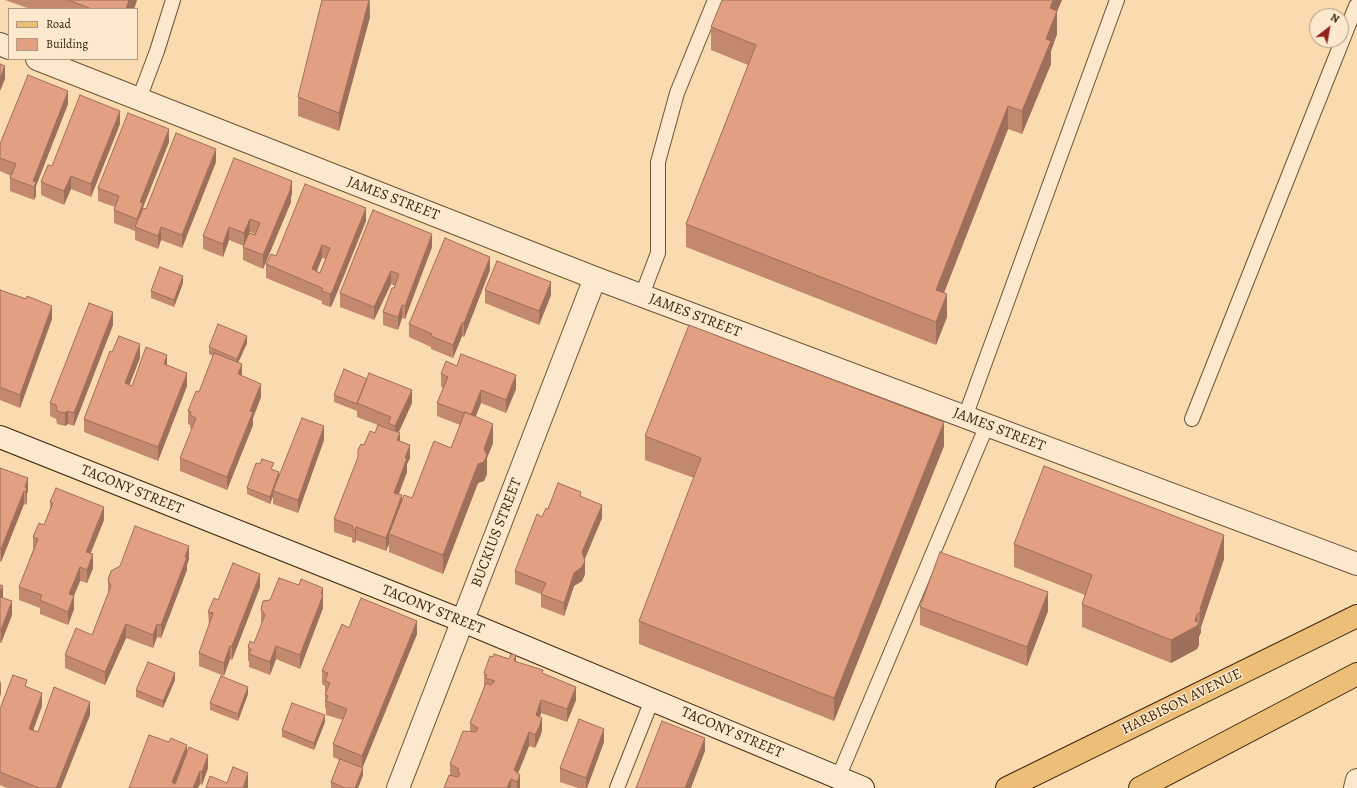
<!DOCTYPE html>
<html>
<head>
<meta charset="utf-8">
<style>
	body { margin:0 }
	#map { position:relative; width:1357px; height:788px; overflow:hidden; background:#fadbb0; font-family:Alegreya,serif }
	canvas { display:block }
	.legend { position:absolute; left:8px; top:8px; width:130px; height:52px; box-sizing:border-box; background:#fce8cc; border:1px solid #af9a7e; margin:0; padding:5px 7px; list-style:none; font-size:12px; color:#3c260a }
	.legend li { display:flex; align-items:center; gap:8px; height:20px }
	.legend b { width:20px; border:1px solid #af9a7e }
	.north { position:absolute; left:1309px; top:8px; width:40px; height:40px; box-sizing:border-box; background:#fce8cc; border:1px solid #af9a7e; border-radius:50%; rotate:31deg; font-size:11px; font-weight:700; line-height:16px; text-align:center; color:#3c260a }
	.north::after { content:''; display:block; margin:auto; width:14px; height:18px; background:#8f2418; clip-path:polygon(50% 0,100% 100%,50% 72%,0 100%) }
</style>
</head>
<body>
<div id="map">
<canvas width="1357" height="788"></canvas>
<ul class="legend">
<li><b style="height:5px;background:#edbe78"></b>Road</li>
<li><b style="height:11px;background:#e29f81"></b>Building</li>
</ul>
<div class="north">N</div>
</div>
<script>
const c = document.querySelector('canvas').getContext('2d');
c.lineJoin = 'round';
const shape = rows => new Path2D(rows.map(r => 'M' + r).join(''));
function trace(path, color, width, dash) { c.strokeStyle = color; c.lineWidth = width; c.lineCap = dash ? 'butt' : 'round'; c.setLineDash(dash || []); c.stroke(path); }
function fillPath(path, color) { c.fillStyle = color; c.fill(path, 'evenodd'); }
function write(font, color, halo, rows, align = 'center') {
  c.font = font + ' Alegreya,serif'; c.lineWidth = 3; c.setLineDash([]); c.textBaseline = 'middle'; c.strokeStyle = halo; c.fillStyle = color; for (const [text, x, y, turn = 0] of rows) {
    c.save(); c.translate(x, y); c.rotate((+turn || 0) * Math.PI / 180); c.textAlign = isNaN(turn) ? turn : align; if (halo) c.strokeText(text, 0, 0); c.fillText(text, 0, 0); c.restore();
  }
}
const lane = shape([
	[139,99,157,51,173,0],
	[642,295,658,253,658,162,677,93,715,0],
	[965,417,1117,0],
	[1192,419,1356,6],
	[838,778,987,425],
	[617,788,652,700]
]);
const street = shape([
	[0,44,9,48],
	[37,59,595,278,1357,564],
	[398,788,595,278],
	[1355,788,1357,780]
]);
const secondary = shape([
	[0,437,463,621,863,788]
]);
const primary = shape([
	[1007,788,1357,616],
	[1140,788,1357,674]
]);
trace(lane, '#6c5334', 16);
trace(street, '#6c5334', 24);
trace(secondary, '#3c260a', 24);
trace(primary, '#3c260a', 24);
trace(lane, '#fce8cc', 14);
trace(street, '#fce8cc', 22);
trace(secondary, '#fce8cc', 22);
trace(primary, '#edbe78', 22);
fillPath(shape([
	[5,0,137,0,134,9,30,9],
	[370,0,370,17,339,131,298,116,298,97],
	[1057,12,1057,34,1051,51,1051,64,1022,134,1008,129,944,293,947,317,936,345,686,247,686,224,748,65,711,50,711,27],
	[68,104,36,186,36,196,34,200,10,191,10,178,11,176,0,171,0,144],
	[120,124,91,197,71,189,64,205,41,195,41,182,52,166],
	[169,142,143,208,146,209,216,162,182,248,161,240,158,249,135,240,135,231,114,223,114,210,115,207,98,201,98,188],
	[292,194,291,197,291,202,263,269,243,260,243,247,244,246,229,240,223,257,203,249,203,236],
	[250,232,255,234,255,235,250,233],
	[366,221,332,305,330,307,322,304,322,301,266,278,266,264,276,256],
	[322,258,326,259,320,273,317,271],
	[432,247,405,319,402,318,398,330,383,325,383,312,395,286,391,284,374,320,340,307,340,293],
	[490,270,464,337,462,336,453,358,431,349,431,347,409,337,409,324],
	[183,283,174,307,151,298,151,291],
	[0,290,26,299,52,319,20,408,0,400],
	[485,290,551,295,539,325,485,303],
	[113,325,74,426,68,424,65,426,57,424,56,419,50,416,50,403],
	[247,343,238,363,242,376,261,397,253,418,253,425,227,490,180,471,180,458,192,429,190,428,190,425,188,424,188,411,199,392,213,356,209,354,209,347],
	[112,352,140,358,129,385,132,386,167,365,187,386,158,461,84,432,84,419],
	[441,374,516,389,506,413,481,403,475,417,493,443,487,458,487,474,484,481,478,483,443,574,389,552,389,544,386,551,356,540,355,543,352,542,352,538,334,532,334,519,364,445,375,433,378,425,357,417,357,411,334,402,334,395,412,403,399,432,400,441,410,458,407,464,407,472,399,494,402,499,412,498,451,448,460,425,437,416,437,403,443,388,441,387],
	[645,436,944,446,834,721,639,644,639,621,694,478,645,460],
	[324,440,298,513,273,504,273,496,270,504,247,494,247,488,274,470,279,475],
	[0,468,28,491,27,494,27,501,26,505,24,504,1,562,0,561],
	[581,497,602,518,584,559,585,574,582,581,574,586,564,616,541,607,541,594,515,584,515,571,542,517,548,509],
	[50,502,104,520,90,553,93,568,87,583,80,581,74,596,74,609,68,625,40,614,40,608,19,600,19,587,33,550,33,537,44,525,50,509],
	[1014,544,1224,559,1201,627,1201,632,1199,637,1199,645,1197,649,1171,663,1082,627,1082,604,1085,595,1014,567],
	[189,559,187,565,187,570,161,638,157,637,153,648,126,638,105,685,65,668,65,655,92,635,108,593,108,580],
	[0,585,3,598,12,615,1,643,0,643],
	[260,587,232,660,230,659,224,676,199,666,199,653,209,625,208,612,218,600],
	[323,595,323,608,300,669,276,659,270,675,249,667,249,661,248,661,248,647,254,643,262,623,261,622,261,609],
	[920,607,1048,611,1027,666,920,625],
	[349,628,417,634,362,768,363,775,358,788,331,788,331,782,339,760,333,757,333,744,343,720,326,715,326,709,325,708,325,686,322,684,322,671],
	[516,662,543,673,576,700,567,722,541,713,540,717,542,731,539,740,535,748,529,746,518,773,520,775,520,788,444,788,450,775,450,764,470,731,470,723,484,687,484,673],
	[175,680,163,708,136,697,136,690],
	[27,687,42,706,33,730,38,732,90,715,61,788,7,788,0,785,0,709],
	[248,694,238,721,210,710,210,703],
	[325,722,314,750,282,737,282,730],
	[169,742,208,768,202,785,200,784,198,788,129,788],
	[604,742,587,788,578,788,560,782,560,768]
]), '#c2896f');
fillPath(shape([
	[129,0,137,0,134,9,126,9],
	[369,0,370,17,339,131,339,113],
	[1053,0,1062,0,1057,12,1057,34,1051,51,1051,64,1022,134,1022,111,1046,39,1050,8],
	[5,66,5,79,0,91,0,78],
	[68,91,68,104,36,186,36,196,34,200,34,187,33,181],
	[1008,106,1008,129,936,313,936,290],
	[120,111,120,124,91,197,91,184],
	[169,129,169,142,143,207,143,216,137,228,137,219,140,202],
	[216,149,216,162,182,248,182,235],
	[71,176,71,189,64,205,64,191],
	[292,181,292,194,291,197,291,202,263,269,263,255],
	[366,208,366,221,332,305,330,307,330,294],
	[250,219,250,232,244,246,244,233],
	[161,227,161,240,158,249,158,236],
	[229,227,229,240,223,257,223,244],
	[432,234,432,247,405,319,405,306],
	[322,245,322,258,312,282,312,269],
	[490,257,490,270,464,337,464,323],
	[391,271,391,284,374,320,374,307],
	[183,276,183,283,174,307,174,300],
	[551,282,551,295,539,325,539,311],
	[947,294,947,317,936,345,936,322],
	[402,305,402,318,398,330,398,317],
	[52,306,52,319,20,408,20,395],
	[113,312,113,325,74,426,74,413],
	[462,323,462,336,453,358,453,345],
	[247,336,247,343,237,365,237,359],
	[140,344,140,358,125,396,125,383],
	[167,355,167,369,164,364],
	[242,364,242,377,238,374],
	[187,373,187,386,158,461,158,447],
	[516,375,516,389,506,413,506,400],
	[261,384,261,397,253,418,253,425,227,490,227,477,250,411],
	[412,390,412,403,395,440,395,426],
	[481,390,481,403,471,429,471,416],
	[68,411,68,424,65,426,65,413],
	[944,422,944,446,834,721,834,698],
	[493,424,493,443,487,458,487,474,484,481,478,483,443,574,443,555],
	[324,426,324,440,298,513,298,500],
	[400,433,400,446,397,440],
	[410,445,410,458,407,464,407,472,394,506,394,493,405,458],
	[279,472,279,479,273,491,273,496,270,504,270,497],
	[28,478,28,491,27,494,27,501,26,505,26,492,25,487],
	[24,491,24,504,1,562,1,549],
	[402,495,402,508,389,534,389,544,386,551,386,538],
	[602,505,602,518,582,566,582,552],
	[104,507,104,520,86,565,86,552],
	[356,527,356,540,355,543,355,530],
	[1224,535,1224,559,1201,627,1201,632,1199,637,1200,609],
	[189,546,189,559,187,565,187,570,161,638,161,625],
	[93,554,93,568,87,583,87,570],
	[585,561,585,574,582,581,574,586,564,616,564,603,574,573],
	[80,567,80,581,69,607,69,594],
	[260,574,260,587,232,660,232,646],
	[3,586,3,599,0,605,0,592],
	[323,588,323,608,300,669,300,655],
	[1048,592,1048,611,1027,666,1027,647],
	[74,596,74,609,68,625,68,612],
	[12,601,12,615,1,643,1,630],
	[1197,614,1197,626,1199,622,1199,645,1197,649,1171,663,1171,640,1195,621],
	[417,621,417,634,362,769,362,756],
	[126,624,126,638,105,685,105,672],
	[157,624,157,637,153,648,153,635],
	[230,646,230,659,224,676,224,663],
	[276,646,276,659,270,675,270,662],
	[516,655,516,669,514,661],
	[175,673,175,680,163,708,163,701],
	[1,680,1,694,0,697,0,684],
	[248,687,248,694,238,721,238,714],
	[576,687,576,700,567,722,567,709],
	[42,693,42,706,29,742,29,729],
	[541,700,541,713,536,728,536,715],
	[90,702,90,715,61,788,56,788],
	[325,715,325,722,314,750,314,743],
	[542,718,542,731,535,748,535,735],
	[604,729,604,742,587,788,586,788,586,778],
	[529,732,529,746,515,781,514,770],
	[705,738,705,751,691,788,685,788],
	[187,745,187,758,175,788,172,782],
	[208,755,208,768,202,785,202,772],
	[363,768,363,775,358,788,355,788],
	[200,771,200,784,198,788,193,788],
	[248,773,248,788,243,788],
	[520,775,520,788,517,788,517,782],
	[511,779,511,788,507,788]
]), '#9e6f5a');
const building = shape([
	[68,0,129,0,126,9,92,9,68,0],
	[322,0,369,0,339,113,298,97,322,0],
	[722,0,1053,0,1050,8,1057,11,1046,39,1051,41,1022,111,1008,106,936,290,947,294,936,322,686,224,756,45,711,27,722,0],
	[0,64,5,66,0,78,0,64],
	[28,75,68,91,33,181,36,182,34,187,10,178,16,164,0,158,0,144,28,75],
	[80,95,120,111,91,184,71,176,64,191,41,182,48,165,52,166,80,95],
	[128,113,169,129,140,202,143,203,137,219,114,210,119,196,98,188,128,113],
	[176,133,216,149,182,235,161,227,158,236,135,227,143,208,146,209,176,133],
	[234,158,292,181,290,188,291,188,263,255,243,247,249,233,255,235,260,223,250,219,244,233,229,227,223,244,203,236,234,158],
	[305,184,366,208,332,292,330,294,322,291,322,288,266,264,271,254,276,256,305,184],
	[322,245,330,248,320,273,312,269,322,245],
	[373,210,432,234,405,306,402,305,398,317,383,312,392,288,394,288,399,274,391,271,374,307,340,293,373,210],
	[445,238,490,257,464,323,462,323,453,345,431,336,432,334,409,324,445,238],
	[497,261,551,282,539,311,485,290,497,261],
	[160,267,183,276,174,300,151,291,160,267],
	[0,290,26,299,27,296,52,306,20,395,0,387,0,290],
	[89,303,113,312,74,413,68,411,65,413,57,411,56,405,50,403,89,303],
	[218,324,247,336,237,359,209,347,218,324],
	[689,325,944,422,834,698,639,621,701,458,645,436,689,325],
	[119,336,140,344,125,383,132,386,146,347,167,355,164,364,187,373,158,447,84,419,110,351,112,352,119,336],
	[214,353,242,364,238,374,261,384,250,411,253,412,227,477,180,458,196,418,190,415,191,412,188,411,196,391,199,392,214,353],
	[461,354,516,375,506,400,481,390,471,415,465,412,464,413,437,403,448,377,441,374,446,361,457,366,461,354],
	[344,369,367,379,357,404,334,395,344,369],
	[369,373,412,390,395,426,388,423,391,417,357,403,369,373],
	[465,412,493,424,484,449,487,455,484,462,478,464,443,555,389,534,404,495,412,498,434,441,451,448,465,412],
	[302,418,324,426,298,500,273,491,302,418],
	[378,425,400,433,397,440,410,445,405,458,407,458,394,493,402,495,386,538,356,527,355,530,352,529,353,526,334,519,358,457,358,450,361,444,364,445,370,431,375,433,378,425],
	[262,459,274,463,271,469,279,472,270,497,247,488,256,463,260,464,262,459],
	[1044,466,1224,535,1200,609,1201,609,1199,614,1197,614,1195,621,1199,622,1197,626,1171,640,1082,604,1092,575,1014,544,1044,466],
	[0,468,28,478,25,487,27,488,26,492,24,491,1,549,0,548,0,468],
	[558,483,581,492,580,496,602,505,582,552,585,561,582,567,574,573,564,603,541,594,546,583,515,571,537,514,542,517,546,508,548,509,558,483],
	[56,488,104,507,86,552,93,554,87,570,80,567,69,594,74,596,68,612,40,600,42,595,19,587,38,539,33,537,39,523,44,525,53,503,50,502,56,488],
	[135,526,189,546,185,557,187,557,161,625,157,624,153,635,126,624,105,672,65,655,76,628,92,635,111,586,108,580,111,571,120,566,135,526],
	[940,552,1048,592,1027,647,920,607,940,552],
	[233,563,260,574,232,646,230,646,224,663,199,653,213,613,208,612,214,598,218,600,233,563],
	[279,578,299,585,301,579,323,588,321,594,323,595,300,655,276,646,270,662,249,654,251,649,248,647,250,641,254,643,265,615,261,609,263,601,270,600,279,578],
	[0,585,3,586,0,592,0,585],
	[0,597,12,601,1,630,0,629,0,597],
	[361,598,417,621,362,756,333,744,347,709,326,701,328,696,325,695,330,683,325,681,328,673,322,671,342,624,349,628,361,598],
	[494,654,509,659,511,654,516,655,514,661,543,670,542,673,576,687,567,709,541,700,536,715,542,718,539,727,535,735,529,732,514,770,520,775,517,782,511,779,507,788,444,788,449,775,458,777,460,773,457,772,459,769,450,764,463,731,476,732,478,728,470,723,486,683,491,685,495,681,485,678,487,675,484,673,490,656,493,657,494,654],
	[148,662,175,673,163,701,136,690,148,662],
	[13,675,27,680,25,686,42,693,29,729,38,732,54,687,90,702,56,788,39,788,0,772,0,709,13,675],
	[221,676,248,687,238,714,210,703,221,676],
	[292,703,325,715,314,743,282,730,292,703],
	[579,719,604,729,586,778,560,768,579,719],
	[662,721,705,738,685,788,636,788,662,721],
	[149,735,169,742,171,738,187,745,172,782,175,784,189,747,208,755,202,772,200,771,193,788,129,788,149,735],
	[340,759,363,768,355,788,345,788,331,782,340,759],
	[233,767,248,773,243,788,206,788,210,776,227,783,233,767]
]);
fillPath(building, '#e29f81');
trace(building, '#9e6f5a', 1);
write('15px', '#3c260a', '#fce8cc', [
	["JAMES STREET",393,199,21],
	["JAMES STREET",695,316,21],
	["JAMES STREET",999,430,21],
	["TACONY STREET",132,490,22],
	["BUCKIUS STREET",497,533,-69],
	["TACONY STREET",433,610,22],
	["HARBISON AVENUE",1182,702,-26],
	["TACONY STREET",732,733,23]
]);
</script>
</body>
</html>
